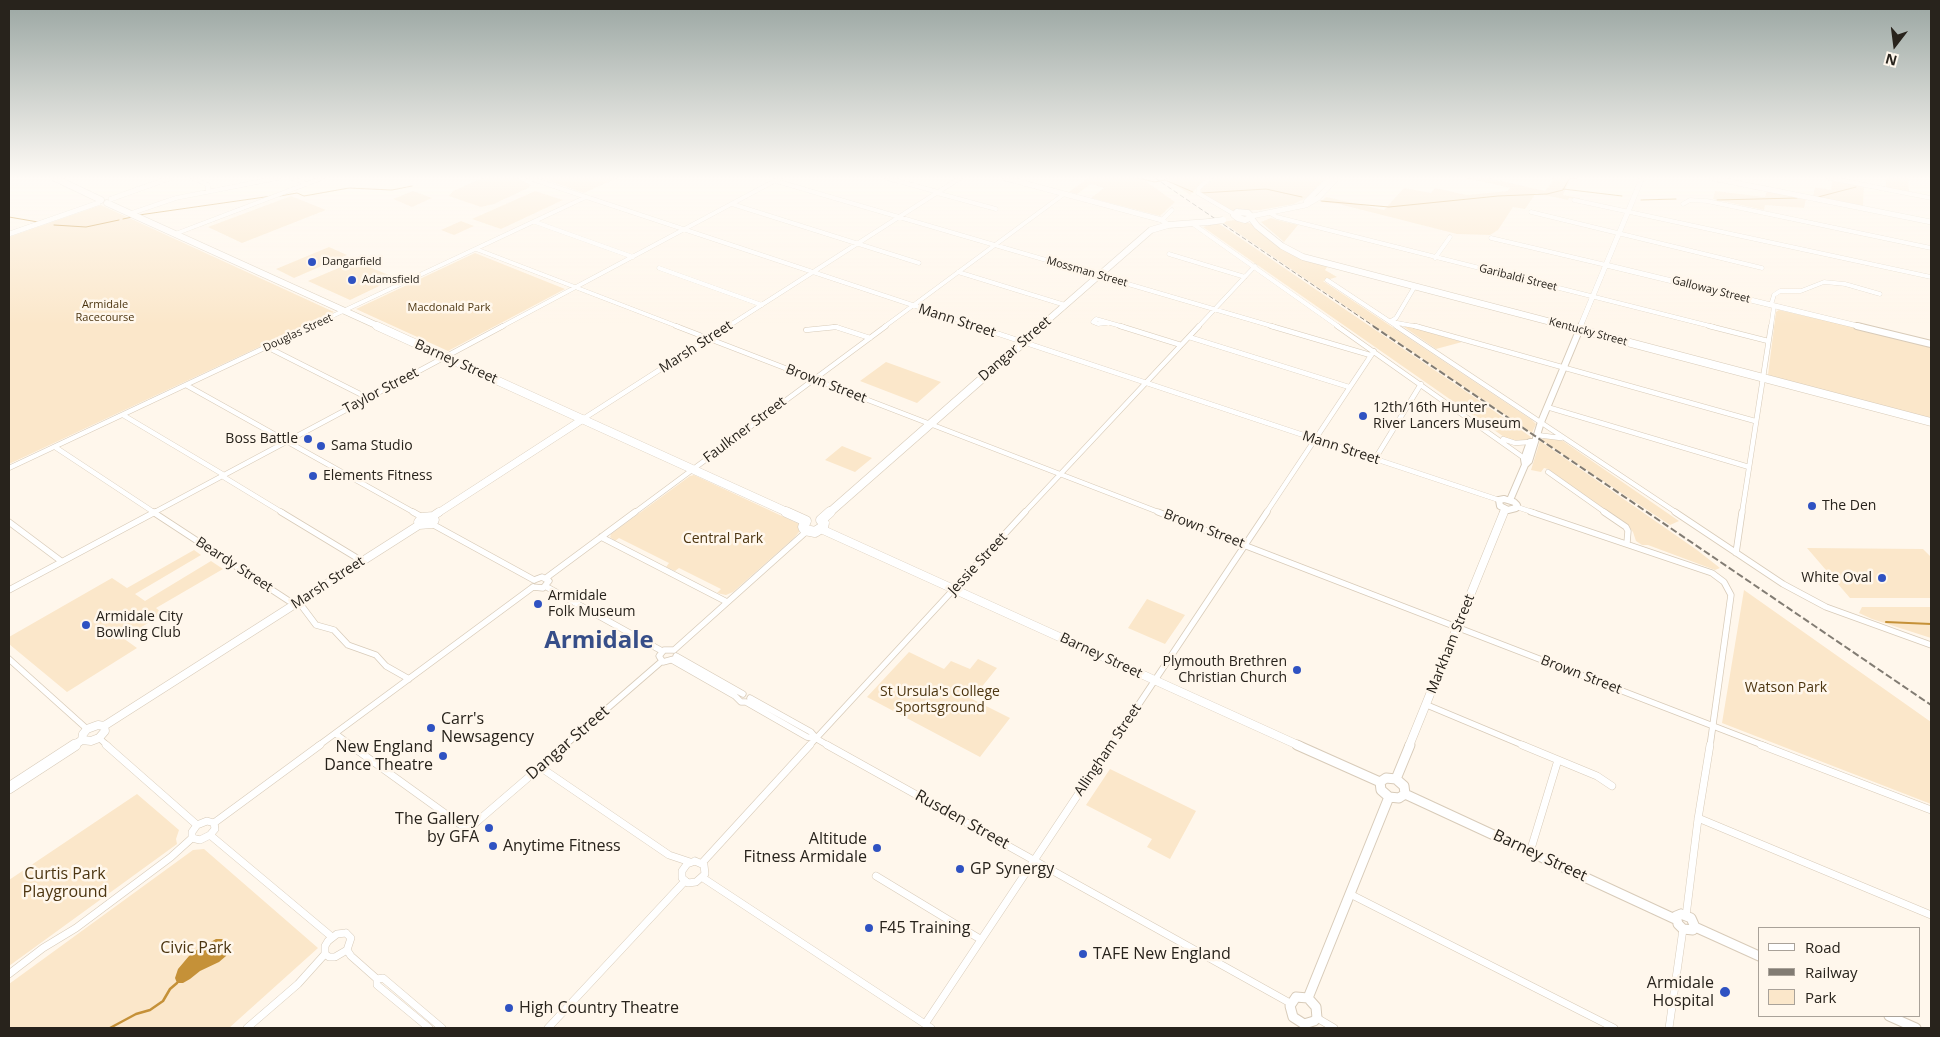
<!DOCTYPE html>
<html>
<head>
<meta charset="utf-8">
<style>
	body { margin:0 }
	#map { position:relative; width:1940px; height:1037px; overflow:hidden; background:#fff7ec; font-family:"Open Sans",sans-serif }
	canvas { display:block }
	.frame { position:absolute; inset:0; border:10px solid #28231c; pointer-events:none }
	.legend { position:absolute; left:1758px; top:927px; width:162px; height:90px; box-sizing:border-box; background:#fff7ec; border:1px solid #a9a299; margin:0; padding:6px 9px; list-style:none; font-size:15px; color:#28231c }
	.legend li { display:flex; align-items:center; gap:10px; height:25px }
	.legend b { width:25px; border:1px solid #a9a299 }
	.north { position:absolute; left:1870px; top:20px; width:50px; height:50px; -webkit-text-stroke:4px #fff7ec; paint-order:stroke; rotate:195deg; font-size:14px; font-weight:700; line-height:20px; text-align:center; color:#28231c }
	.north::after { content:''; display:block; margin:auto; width:18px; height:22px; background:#28231c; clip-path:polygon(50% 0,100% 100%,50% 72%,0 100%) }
</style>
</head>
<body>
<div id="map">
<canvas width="1940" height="1037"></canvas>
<div class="frame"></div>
<ul class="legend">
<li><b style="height:6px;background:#fff"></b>Road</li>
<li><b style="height:6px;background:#827c73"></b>Railway</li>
<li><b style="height:14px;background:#fbe7ca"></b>Park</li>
</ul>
<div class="north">N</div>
</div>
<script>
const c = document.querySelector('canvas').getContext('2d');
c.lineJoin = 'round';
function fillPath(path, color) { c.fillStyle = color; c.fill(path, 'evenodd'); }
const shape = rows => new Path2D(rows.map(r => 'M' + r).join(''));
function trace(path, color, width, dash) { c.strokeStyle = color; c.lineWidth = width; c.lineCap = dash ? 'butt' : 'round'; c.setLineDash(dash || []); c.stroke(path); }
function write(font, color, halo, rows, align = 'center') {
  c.font = font + ' "Open Sans",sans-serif'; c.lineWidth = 5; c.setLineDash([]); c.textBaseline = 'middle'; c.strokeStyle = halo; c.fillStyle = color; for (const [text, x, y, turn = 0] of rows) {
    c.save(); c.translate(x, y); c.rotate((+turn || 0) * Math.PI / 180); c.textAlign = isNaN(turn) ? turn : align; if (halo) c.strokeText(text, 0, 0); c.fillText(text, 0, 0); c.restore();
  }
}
fillPath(shape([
	[483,178,517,178,531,185,528,188,494,204,481,207,449,196,453,191],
	[541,178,617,178,584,193],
	[1088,178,1141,178,1175,202,1160,216,1091,198,1104,188,1091,184,1077,194,1069,192],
	[1166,178,1206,178,1190,195],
	[1214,178,1326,178,1306,198,1294,204,1260,210,1231,211,1203,195,1201,192,1201,189],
	[1467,178,1488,178,1545,191,1551,184,1553,178,1571,178,1563,195,1580,198,1580,200,1569,198,1568,200,1536,193,1525,209,1513,207,1498,230,1490,235,1457,234,1339,204,1321,202,1326,197,1384,210,1404,188,1431,193,1435,188,1467,195,1508,191,1510,188],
	[1886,178,1908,178,1909,192,1886,188],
	[1832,180,1864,186,1863,207,1813,197,1815,187,1831,190],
	[413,191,432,198,412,207,393,199],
	[535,191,563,200,501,229,472,219],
	[1715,191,1765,197,1767,191,1806,199,1804,208,1765,205,1764,210,1713,199],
	[291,196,326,210,242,243,208,227],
	[101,205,334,312,9,464,9,237],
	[1271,218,1277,220,1298,225,1284,242,1261,222],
	[1235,220,1253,224,1285,251,1328,266,1325,270,1337,277,1323,281,1532,420,1536,424,1532,433,1222,222],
	[461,221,474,226,454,235,441,230],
	[1218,223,1477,399,1531,437,1529,441,1519,443,1507,439,1203,227],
	[329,247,347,255,294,278,276,269],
	[475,253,565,289,448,351,356,309],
	[355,261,396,278,350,300,308,281],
	[1779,310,1931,345,1931,420,1768,375,1776,312],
	[1408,326,1462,342,1436,349,1404,327],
	[886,362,941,382,917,403,860,381],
	[1546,437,1563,441,1679,521,1670,525,1541,440],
	[1540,441,1697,550,1720,568,1715,570,1648,545,1642,545,1636,541,1633,532,1629,527,1548,469,1544,468,1541,472,1531,470],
	[842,446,872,458,855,472,825,460],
	[694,475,799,524,799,532,794,538,733,592,726,595,717,593,721,589,679,568,675,571,666,567,669,563,619,538,615,541,610,537,611,534,690,476],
	[1807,548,1923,549,1931,557,1931,598,1850,598],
	[194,550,201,555,135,594,145,601,211,561,223,569,156,608,163,614,123,638,137,648,67,692,9,644,9,637,112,578,127,588],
	[1744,590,1931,722,1931,804,1722,723],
	[1147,599,1185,615,1165,644,1128,628],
	[1862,607,1931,607,1931,638,1872,619,1859,613],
	[909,652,944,669,951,661,970,669,978,659,997,668,972,699,1010,718,980,757,867,697],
	[1110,769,1196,811,1170,859,1147,847,1152,839,1086,805],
	[137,794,179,830,176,839,177,844,9,966,9,880],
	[204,849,318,948,229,1028,9,1028,9,984,193,850]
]), '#fbe7ca');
fillPath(shape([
	[216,939,225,939,228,942,229,948,226,956,219,962,200,971,190,979,183,983,177,983,175,978,178,969,189,956,198,949]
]), '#c59138');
trace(shape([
	[1137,178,1155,182,1165,180,1193,192],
	[1563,189,1622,196],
	[1201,193,1266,189,1302,197],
	[280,196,297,193,304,196,349,188,392,190,412,186],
	[1818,197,1856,187],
	[1641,200,1676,199],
	[1717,200,1797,198],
	[1321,201,1389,207,1498,196,1547,194,1563,190,1569,179,1576,178],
	[139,215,272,196],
	[9,217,38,222],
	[123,219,132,217],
	[54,225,86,227,119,220]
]), '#c59138', 1);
trace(shape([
	[1886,622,1931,624]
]), '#c59138', 2);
trace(shape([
	[110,1028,136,1014,150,1010,163,1001,170,989,177,983]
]), '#c59138', 2.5);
const minorFar3 = shape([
	[193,178,208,185,208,192],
	[292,178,307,184],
	[529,178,979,327],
	[887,178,938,192],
	[1210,178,1199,188,1198,193,1234,214],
	[1829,178,1931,198],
	[776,181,1275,327],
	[937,193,996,209],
	[1574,200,1931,277],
	[732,204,919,263],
	[1683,204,1690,200,1707,201,1931,248],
	[1531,212,1762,268],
	[132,213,176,198,278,178],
	[1270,213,1277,217,1714,327],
	[1162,220,1172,210],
	[535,222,633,257],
	[1193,224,1339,327],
	[175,234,322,178],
	[1491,238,1606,265],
	[476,249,679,327],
	[1169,254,1245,277],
	[1435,258,1450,237],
	[659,268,762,305],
	[958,272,1065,305],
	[1327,280,1398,327],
	[1771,305,1774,295,1780,291,1801,291,1824,282,1845,284,1880,294],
	[1391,321,1396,318,1415,286],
	[1392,322,1419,327],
	[1107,323,1098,324,1093,322,1096,319,1124,327],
	[309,327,586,197],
	[501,327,780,178],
	[727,327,960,178],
	[833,327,837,327],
	[884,327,1064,194],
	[1198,327,1255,266],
	[1771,327,1774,306]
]);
const minorFar2 = shape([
	[676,326,1161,513],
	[975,326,1499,500],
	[1120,326,1181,345],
	[1271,326,1370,355],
	[1337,326,1524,458],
	[1396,326,1677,513],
	[1415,326,1755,421],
	[1709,326,1768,341],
	[806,330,836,327,870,338],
	[1189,337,1349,387],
	[267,347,368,398],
	[186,385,415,513],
	[1547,407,1749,467],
	[123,415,224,475],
	[583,419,728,326],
	[1537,435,1561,438],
	[1503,439,1515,443,1530,442],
	[55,447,155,513],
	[1375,459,1421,384],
	[9,468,311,326],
	[1548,472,1606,513],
	[222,476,283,513],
	[1517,507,1535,513],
	[153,513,503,326],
	[634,513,886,326],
	[1024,513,1199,326],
	[1266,513,1374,351],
	[1742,513,1771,326]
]);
const minorFar1 = shape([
	[153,512,289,601,301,605,316,625,334,630,348,645,376,655,386,666,409,679],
	[281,512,362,561],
	[413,512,422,517],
	[1158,512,1765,746],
	[1531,512,1712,573,1724,582,1731,595,1710,746],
	[1604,512,1626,527,1628,531,1627,543],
	[1675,512,1783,584,1826,607,1931,645],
	[9,522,61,561],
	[432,524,534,580],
	[601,537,727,602],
	[1736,553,1742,512],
	[546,578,635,512],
	[545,586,662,651],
	[533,587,543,588,549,581,542,577,534,580],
	[9,590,155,512],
	[674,650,807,531],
	[674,650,664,650,659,656,663,662,674,659],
	[676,656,743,694],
	[9,659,87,729],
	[672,660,735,696,741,702,746,702,807,737,817,739,829,746],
	[750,698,811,732,817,739],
	[1427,705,1525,746],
	[336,734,352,746],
	[99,738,108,746],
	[318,746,533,587],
	[564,746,662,661],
	[809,746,1025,512],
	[1111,746,1267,512]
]);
const minor = shape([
	[106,745,197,825],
	[350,745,461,825,467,827,473,825,566,745],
	[827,745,1290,1003],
	[1522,745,1597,776,1612,786],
	[1761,745,1931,810],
	[540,767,669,855,690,862],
	[1698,818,1931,915],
	[214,823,320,745],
	[210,835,332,937],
	[192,838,200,840,210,835,215,829,214,823],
	[192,838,192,832,197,825,207,821,214,823],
	[1530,852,1558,760],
	[695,861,704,865,705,874,696,882,688,883,682,878,682,871,687,864,695,861],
	[702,863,810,745],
	[876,876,980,939],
	[703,878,931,1028],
	[1350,894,1614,1028],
	[1686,916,1698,819,1710,745],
	[346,933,351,938,347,950,335,957,329,957,325,954,325,946,328,941,337,934,346,933],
	[347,950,351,956,377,979,377,985,429,1028],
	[9,974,43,948,76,928,171,857,192,838],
	[377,979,383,978,442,1028],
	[1317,1018,1334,1028],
	[925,1024,1111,745],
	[247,1028,298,984,325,954],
	[548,1028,685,881],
	[1669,1028,1683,929]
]);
const tertiaryFar3 = shape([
	[1005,178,1162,220,1168,225],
	[1712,178,1931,222],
	[111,199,170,178],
	[1306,202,1330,178],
	[1252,216,1306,205,1318,198,1337,178],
	[9,234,98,203],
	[1606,265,1862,327],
	[1580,327,1642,178]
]);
const tertiaryFar2 = shape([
	[1857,326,1931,344],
	[1525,465,1524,459,1530,442,1534,442],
	[1504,499,1514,502,1517,505,1516,508,1508,510,1500,506,1499,500,1504,499],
	[1510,500,1525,465,1529,461,1541,422,1581,326],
	[1503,513,1505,509]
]);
const tertiaryFar1 = shape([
	[821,529,1300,746],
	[1409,746,1504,512]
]);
const tertiary = shape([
	[1297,745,1380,782],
	[1396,779,1410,745],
	[1380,782,1386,778,1396,779,1404,786,1405,794],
	[1380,782,1381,790,1389,797,1399,798,1405,794],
	[1405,794,1675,919],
	[1681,914,1691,918,1695,927,1693,930,1683,929,1678,924,1676,916,1681,914],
	[1695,927,1759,956],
	[1296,997,1308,998,1316,1007,1317,1018,1314,1021,1304,1024,1293,1017,1290,1006,1296,997],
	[1308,998,1389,797],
	[1889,1016,1916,1028]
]);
const secondaryFar2 = shape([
	[438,513,583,419]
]);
const secondaryFar1 = shape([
	[433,516,439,512],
	[419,525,432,524,435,520,433,516],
	[419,525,418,522,422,517,433,516],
	[104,726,419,525],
	[82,740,91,741,99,738,105,731,104,726],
	[82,740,83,734,87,729,98,725,104,726],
	[73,746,82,740]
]);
const secondary = shape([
	[9,788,75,745]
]);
const primaryFar2 = shape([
	[55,178,101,200],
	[107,203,380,327],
	[1237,212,1248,213,1252,217,1245,220,1238,218,1234,215,1237,212],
	[1251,218,1257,226,1282,246,1303,257,1570,327],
	[1040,327,1151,230,1168,225,1209,222]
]);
const primaryFar1 = shape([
	[377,326,789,513],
	[1566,326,1931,422],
	[829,513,1042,326]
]);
const primary = shape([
	[786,512,806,521],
	[821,520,830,512],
	[806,521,803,527,805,530,815,532,823,527,824,523,821,520]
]);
trace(minorFar3, '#d8cbb9', 4.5);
trace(minorFar2, '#d8cbb9', 5.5);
trace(minorFar1, '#d8cbb9', 7);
trace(minor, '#d8cbb9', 8);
trace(tertiaryFar3, '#d8cbb9', 5.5);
trace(tertiaryFar2, '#d8cbb9', 8);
trace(tertiaryFar1, '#d8cbb9', 9);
trace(tertiary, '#d8cbb9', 11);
trace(secondaryFar2, '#d8cbb9', 8);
trace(secondaryFar1, '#d8cbb9', 9);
trace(secondary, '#d8cbb9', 12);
trace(primaryFar2, '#d8cbb9', 7);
trace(primaryFar1, '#d8cbb9', 9);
trace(primary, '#d8cbb9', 11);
trace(minorFar3, '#fff', 4);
trace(minorFar2, '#fff', 4.5);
trace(minorFar1, '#fff', 5.5);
trace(minor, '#fff', 7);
trace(tertiaryFar3, '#fff', 5);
trace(tertiaryFar2, '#fff', 6);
trace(tertiaryFar1, '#fff', 8);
trace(tertiary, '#fff', 9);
trace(secondaryFar2, '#fff', 7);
trace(secondaryFar1, '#fff', 8);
trace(secondary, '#fff', 11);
trace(primaryFar2, '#fff', 6);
trace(primaryFar1, '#fff', 8);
trace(primary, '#fff', 10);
trace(shape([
	[1155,178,1375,327]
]), '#827c73', 1, [5, 2.5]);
trace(shape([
	[1373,326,1931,705]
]), '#827c73', 2, [7, 3]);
const primaryBridge = shape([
	[1209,222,1223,220]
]);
trace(primaryBridge, '#d8cbb9', 7, []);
trace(primaryBridge, '#fff', 6);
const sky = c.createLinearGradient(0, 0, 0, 324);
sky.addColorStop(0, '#9aa6a2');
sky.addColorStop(0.55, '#fffbf6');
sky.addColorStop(1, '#fffbf600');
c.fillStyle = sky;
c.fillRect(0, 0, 1940, 324);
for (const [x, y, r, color] of [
	[312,262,5,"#2f52c2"],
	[352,280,5,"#2f52c2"],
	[1363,416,5,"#2f52c2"],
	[308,439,5,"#2f52c2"],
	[321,446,5,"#2f52c2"],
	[313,476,5,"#2f52c2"],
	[1812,506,5,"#2f52c2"],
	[1882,578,5,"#2f52c2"],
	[538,604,5,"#2f52c2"],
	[86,625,5,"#2f52c2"],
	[1297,670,5,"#2f52c2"],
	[431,728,5,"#2f52c2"],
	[443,756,5,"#2f52c2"],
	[489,828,5,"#2f52c2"],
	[493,846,5,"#2f52c2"],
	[877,848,5,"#2f52c2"],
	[960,869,5,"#2f52c2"],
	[869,928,5,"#2f52c2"],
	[1083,954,5,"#2f52c2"],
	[1725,992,6,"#2f52c2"],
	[509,1008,5,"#2f52c2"]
]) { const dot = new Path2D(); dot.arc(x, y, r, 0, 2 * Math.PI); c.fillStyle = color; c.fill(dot); trace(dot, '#fff7ec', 2); }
write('11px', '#28231c', '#fff7ec', [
	["Dangarfield",322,262],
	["Adamsfield",362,280]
], 'left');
write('11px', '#28231c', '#fff7ec', [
	["Mossman Street",1087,272,16],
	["Garibaldi Street",1518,278,14],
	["Galloway Street",1711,290,14],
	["Kentucky Street",1588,332,15],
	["Douglas Street",298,333,-25]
]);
write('11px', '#4c3510', '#fff7ec', [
	["Armidale",105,305],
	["Racecourse",105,318],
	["Macdonald Park",449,308]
]);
write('14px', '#28231c', '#fff7ec', [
	["Mann Street",957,321,18],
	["Marsh Street",696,347,-33],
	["Dangar Street",1015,349,-41],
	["Barney Street",456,362,24],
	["Brown Street",826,384,21],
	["Taylor Street",381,391,-28],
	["Faulkner Street",745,430,-37],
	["Mann Street",1341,448,18],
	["Brown Street",1204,529,21],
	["Jessie Street",978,564,-47],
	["Beardy Street",234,565,33],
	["Marsh Street",328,583,-33],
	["Markham Street",1451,644,-68],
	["Barney Street",1101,656,25],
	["Brown Street",1581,675,21],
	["Allingham Street",1108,750,-56]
]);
write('14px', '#28231c', '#fff7ec', [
	["12th/16th Hunter",1373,408],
	["River Lancers Museum",1373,424],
	["Boss Battle",298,439,"right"],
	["Sama Studio",331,446],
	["Elements Fitness",323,476],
	["The Den",1822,506],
	["White Oval",1872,578,"right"],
	["Armidale",548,596],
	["Folk Museum",548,612],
	["Armidale City",96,617],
	["Bowling Club",96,633],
	["Plymouth Brethren",1287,662,"right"],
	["Christian Church",1287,678,"right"]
], 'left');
write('14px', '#4c3510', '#fff7ec', [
	["Central Park",723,539],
	["Watson Park",1786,688],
	["St Ursula's College",940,692],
	["Sportsground",940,708]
]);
write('16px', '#28231c', '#fff7ec', [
	["Carr's",441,719],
	["Newsagency",441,737],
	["New England",433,747,"right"],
	["Dance Theatre",433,765,"right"],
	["The Gallery",479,819,"right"],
	["by GFA",479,837,"right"],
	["Altitude",867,839,"right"],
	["Fitness Armidale",867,857,"right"],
	["Anytime Fitness",503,846],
	["GP Synergy",970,869],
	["F45 Training",879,928],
	["TAFE New England",1093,954],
	["Armidale",1714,983,"right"],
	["Hospital",1714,1001,"right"],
	["High Country Theatre",519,1008]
], 'left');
write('16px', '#28231c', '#fff7ec', [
	["Dangar Street",568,743,-41],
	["Rusden Street",962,820,29],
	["Barney Street",1540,856,25]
]);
write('16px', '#4c3510', '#fff7ec', [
	["Curtis Park",65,874],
	["Playground",65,892],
	["Civic Park",196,948]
]);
write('bold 24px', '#374e88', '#fff7ec', [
	["Armidale",599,641]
]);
</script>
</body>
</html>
